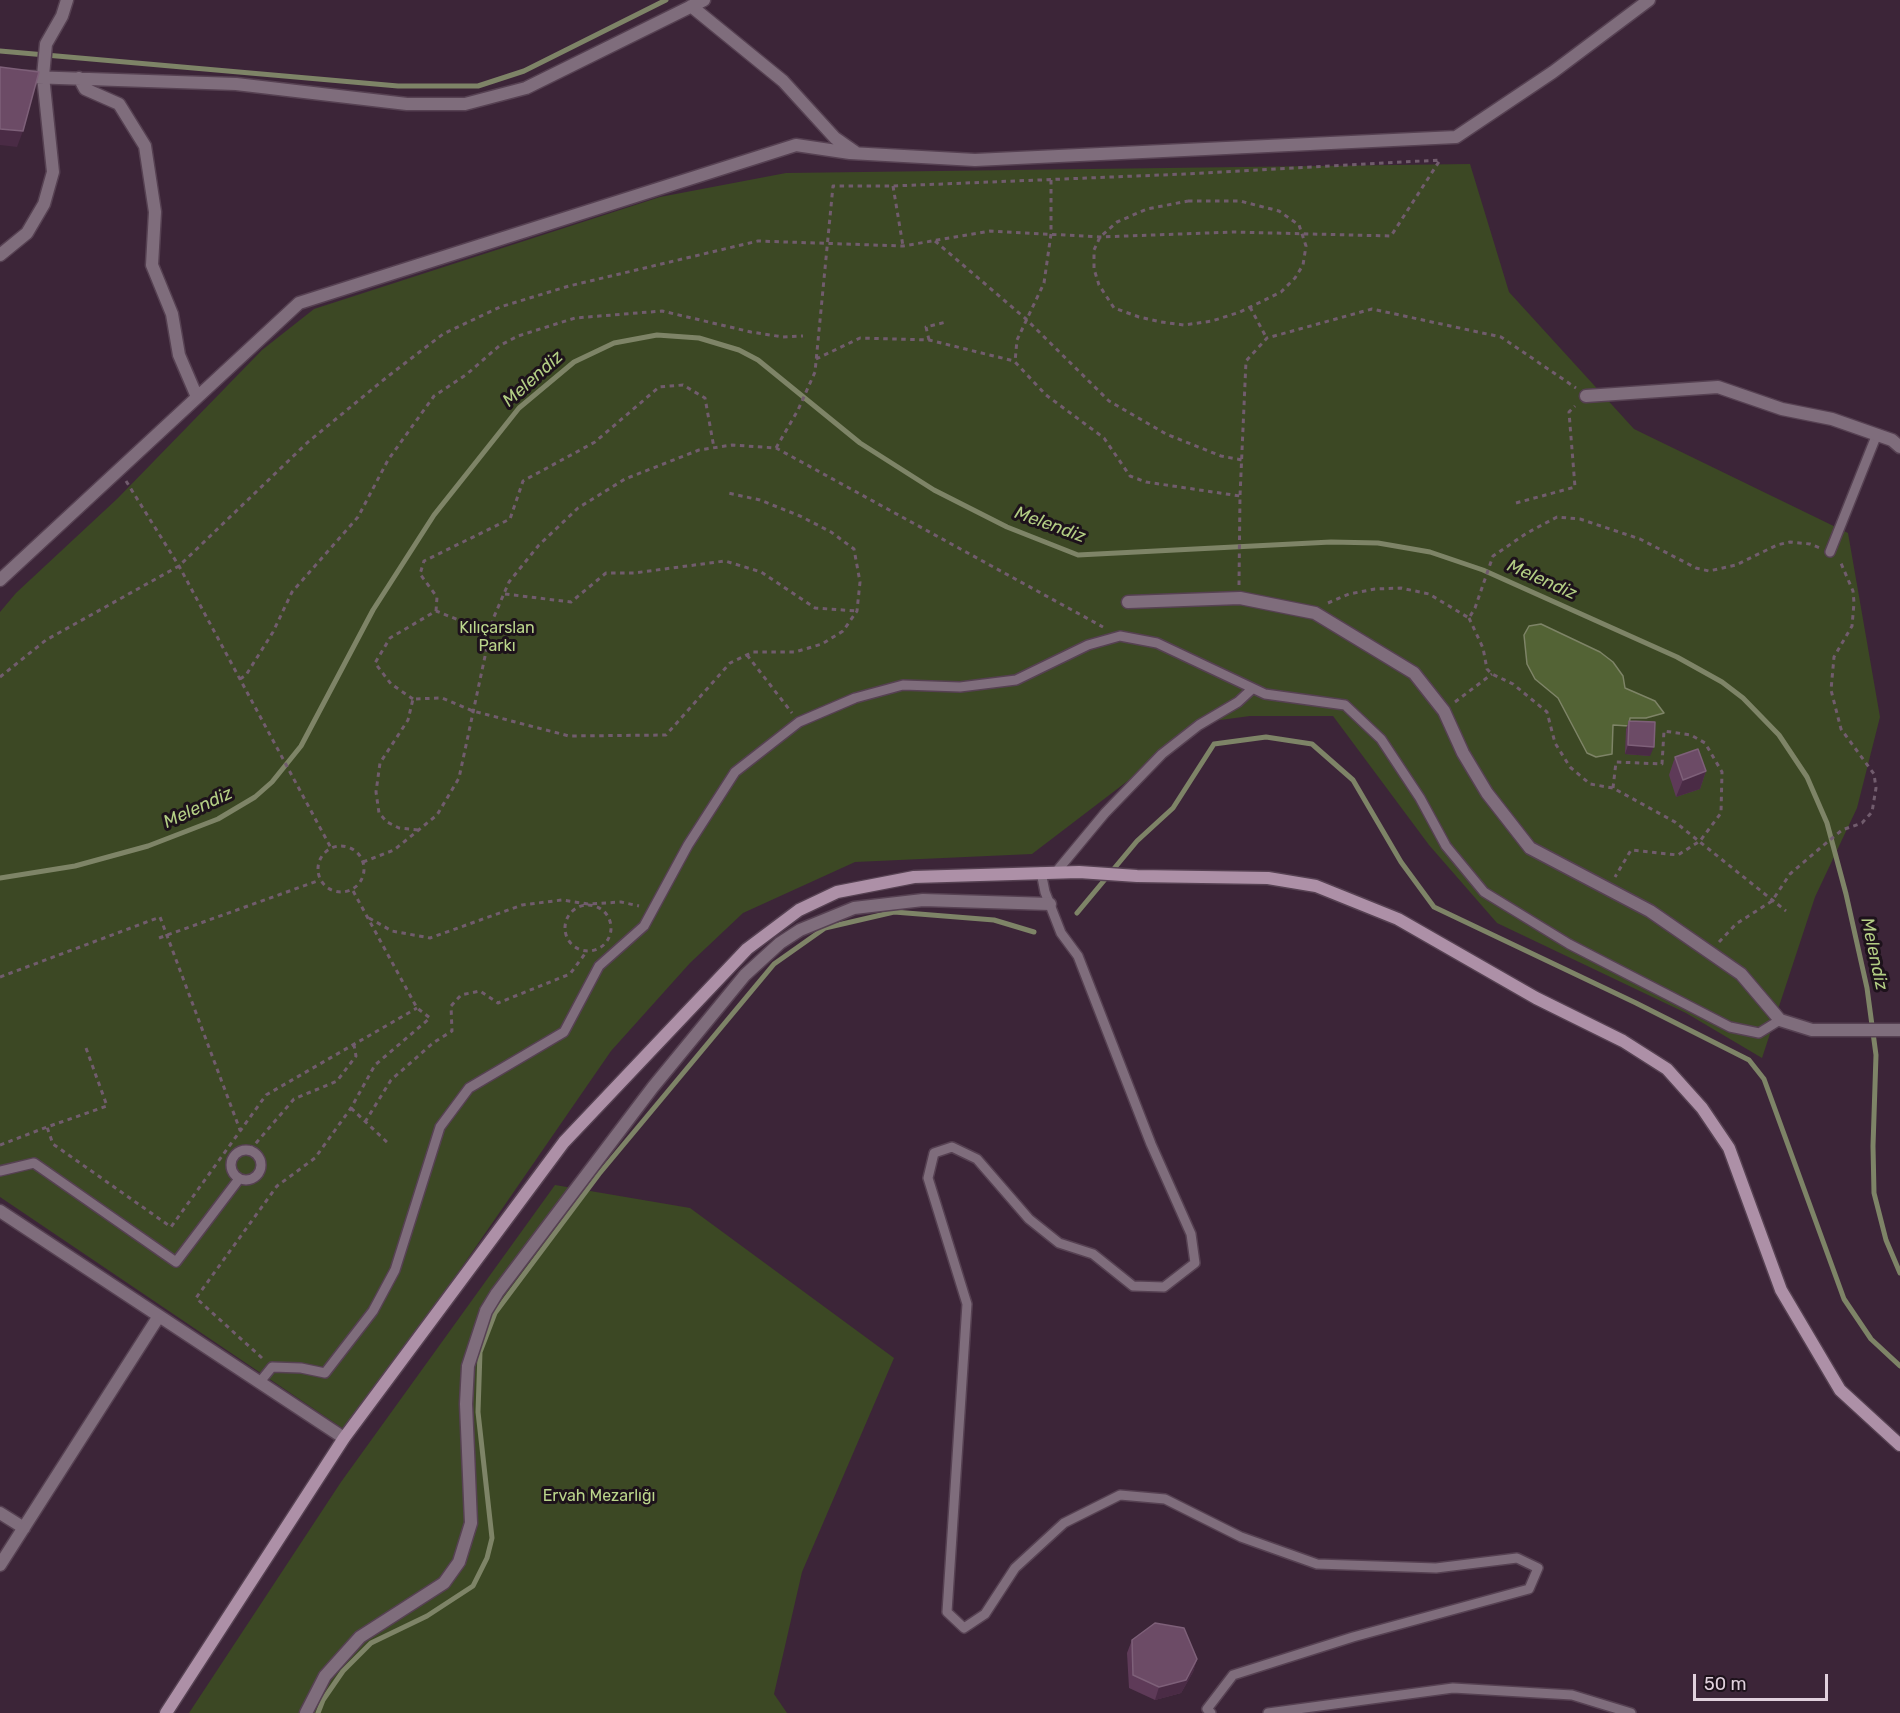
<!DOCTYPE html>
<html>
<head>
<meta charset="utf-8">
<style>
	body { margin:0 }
	#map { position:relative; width:1900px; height:1713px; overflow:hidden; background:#3c2538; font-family:Rubik,sans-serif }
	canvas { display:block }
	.scale { position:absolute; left:1693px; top:1674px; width:135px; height:27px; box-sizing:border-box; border:3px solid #e1d1dd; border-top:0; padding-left:8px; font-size:18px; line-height:21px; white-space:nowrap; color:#e1d1dd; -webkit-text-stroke:4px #1d121b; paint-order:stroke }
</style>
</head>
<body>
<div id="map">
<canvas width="1900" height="1713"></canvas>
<div class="scale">50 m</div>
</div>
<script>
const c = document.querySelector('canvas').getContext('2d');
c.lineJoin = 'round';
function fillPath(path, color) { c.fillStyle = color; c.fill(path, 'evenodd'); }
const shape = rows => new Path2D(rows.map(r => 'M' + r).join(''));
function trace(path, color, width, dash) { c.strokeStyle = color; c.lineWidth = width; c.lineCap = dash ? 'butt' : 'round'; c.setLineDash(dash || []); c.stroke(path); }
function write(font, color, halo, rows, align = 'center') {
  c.font = font + ' Rubik,sans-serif'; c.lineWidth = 6; c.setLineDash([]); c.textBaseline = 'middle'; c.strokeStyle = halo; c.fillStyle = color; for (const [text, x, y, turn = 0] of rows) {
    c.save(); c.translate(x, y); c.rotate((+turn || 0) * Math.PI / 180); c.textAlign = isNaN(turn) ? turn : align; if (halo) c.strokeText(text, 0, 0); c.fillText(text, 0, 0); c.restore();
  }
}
fillPath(shape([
	[1470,164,1509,292,1634,429,1848,533,1880,717,1857,808,1815,897,1762,1058,1686,1013,1497,923,1429,845,1333,716,1250,716,1205,722,1032,854,855,862,743,913,690,963,611,1051,348,1432,0,1197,0,612,16,593,118,498,262,350,314,309,660,197,786,173],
	[555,1185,690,1208,894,1358,802,1572,774,1694,787,1713,189,1713,341,1482]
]), '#3c4824');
const water = shape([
	[1541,624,1600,652,1613,662,1623,676,1625,688,1655,701,1664,713,1646,718,1630,718,1629,726,1613,725,1612,754,1596,757,1587,753,1558,698,1535,679,1527,664,1524,635,1529,626,1541,624]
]);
fillPath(water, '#536335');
trace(water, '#7e8467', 1.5);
trace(shape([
	[0,51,398,86,478,86,524,71,666,0],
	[0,878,75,866,148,846,218,819,255,797,272,782,301,746,373,610,434,515,519,408,574,362,614,343,657,335,699,338,739,350,758,360,860,443,934,490,1007,527,1078,555,1331,542,1378,543,1430,552,1483,570,1677,657,1722,682,1743,698,1779,735,1807,777,1827,823,1846,894,1867,988,1876,1055,1873,1146,1874,1193,1886,1240,1900,1273],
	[1077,913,1137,841,1173,808,1214,744,1266,737,1312,744,1353,780,1401,862,1434,907,1636,1003,1749,1060,1764,1079,1844,1299,1871,1339,1900,1366],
	[318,1713,323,1700,343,1671,371,1643,427,1616,473,1586,487,1558,492,1538,478,1412,480,1352,495,1313,599,1174,774,964,825,928,894,912,994,920,1034,932]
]), '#7e8467', 5);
const lane = shape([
	[1830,552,1877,434],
	[1041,872,1045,892,1061,933,1078,956,1151,1144,1191,1234,1195,1263,1164,1287,1133,1286,1093,1254,1059,1243,1029,1219,977,1159,952,1147,934,1153,928,1178,967,1304,947,1612,964,1628,985,1614,1015,1568,1064,1523,1120,1495,1165,1499,1241,1537,1317,1564,1436,1568,1517,1558,1538,1568,1529,1589,1353,1637,1233,1675,1207,1709,1211,1713],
	[1056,872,1105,813,1162,754,1199,725,1238,702,1252,689],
	'231 1165a15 15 0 1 1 30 0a15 15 0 1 1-30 0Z',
	[0,1171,34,1163,176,1262,239,1179],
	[259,1383,272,1367,301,1368,325,1373,373,1311,395,1270,440,1127,469,1088,564,1032,599,966,644,926,688,845,735,772,799,722,855,698,903,685,960,687,1016,680,1088,645,1120,636,1157,643,1265,694,1345,705,1381,739,1420,798,1446,846,1484,892,1569,944,1730,1027,1759,1033,1780,1020],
	[1268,1713,1453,1688,1572,1695,1631,1713]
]);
const street = shape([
	[691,6,783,81,835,138,855,152],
	[0,76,236,84,407,104,465,104,526,88,704,0],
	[79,78,85,89,119,104,145,146,155,212,152,265,172,314,179,355,197,397],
	[0,255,27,233,44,204,53,172,43,76,46,44,62,16,67,0],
	[1586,396,1718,387,1782,409,1832,419,1892,440,1900,447],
	[0,580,299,303,796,145,850,153,975,160,1456,137,1553,72,1649,0],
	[1128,602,1240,598,1315,613,1414,673,1444,711,1463,753,1487,793,1530,848,1650,911,1741,974,1780,1020,1812,1030,1900,1030],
	[0,1211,344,1438],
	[0,1513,24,1528],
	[0,1565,159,1316],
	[306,1713,325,1676,360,1637,444,1583,459,1562,471,1523,466,1404,468,1366,486,1311,497,1293,653,1087,745,975,780,943,800,930,854,908,923,900,1050,904]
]);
const secondary = shape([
	[166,1713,344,1438,564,1142,747,949,799,910,837,892,914,877,1079,872,1137,876,1268,878,1316,886,1398,919,1536,998,1623,1041,1667,1069,1702,1108,1729,1148,1781,1290,1840,1390,1900,1445]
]);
trace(lane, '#564152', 12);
trace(street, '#564152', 15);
trace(secondary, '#564152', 15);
trace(shape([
	[1051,180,1051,234,1044,283,1017,340,1015,362,1046,395,1104,438,1130,476,1146,482,1240,496],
	[893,186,903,246],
	[1188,201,1240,201,1279,211,1299,225,1306,246,1303,265,1295,278,1281,292,1240,312,1212,321,1184,325,1161,322,1139,317,1114,308,1099,285,1094,269,1094,250,1100,237,1117,222,1147,209,1188,201],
	[935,241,1026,319,1109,401,1166,434,1221,456,1242,460],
	[1250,307,1266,337],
	[929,340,926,327,946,322],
	[816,359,860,338,929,340,1014,361],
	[776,448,798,410,815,372,833,186,893,186,1185,174,1440,160],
	[126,481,179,566,331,848],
	[1516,503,1575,487,1569,412,1575,406],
	[1239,585,1240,496,1246,361,1267,338,1372,309,1501,337,1576,388],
	[505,594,571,602,606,573,634,573,725,561,761,572,815,608,857,611],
	[1328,603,1349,594,1375,589,1401,588,1429,594,1469,618,1475,608,1493,556,1527,533,1557,517,1580,519,1640,539,1696,568,1709,571,1736,565,1777,545,1790,542,1810,544,1820,548],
	[436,611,437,597,420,574,424,561,510,519,523,481,595,442,659,387,683,385,705,398,714,448],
	[1469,618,1483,648,1487,669,1492,674,1513,684,1547,712,1555,743,1570,767,1590,784,1613,788,1675,822,1786,911],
	[747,655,792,713],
	[0,677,46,640,179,566,308,442,387,377,443,334,500,307,569,286,758,241,903,246,990,231,1100,237,1233,232,1391,236,1440,160],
	[240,679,246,675,273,632,292,592,358,517,388,460,434,396,467,374,499,346,518,336,575,318,662,311,751,332,783,337,803,336],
	[413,699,391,684,375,663,390,638,436,611,489,632],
	[1455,702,1492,674],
	[1613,788,1616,762,1662,764,1664,731,1691,735,1705,743,1722,772,1721,813,1700,841,1678,855,1631,850,1615,877],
	[418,830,399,828,387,822,379,813,376,792,380,763,408,720,413,699,442,698,473,711,569,736,666,735,730,663,753,652,795,652,822,644,843,631,857,611,860,582,854,549,831,532,800,516,760,500,728,493],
	'318 869a23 23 0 1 1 46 0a23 23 0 1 1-46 0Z',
	[363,862,394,850,437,815,459,778,493,619,509,582,539,545,578,508,625,479,699,450,732,445,776,448,1103,627],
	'565 928a23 23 0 1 1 46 0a23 23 0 1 1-46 0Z',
	[369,918,392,931,430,938,522,905,562,900,588,904,621,902,639,906],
	[159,938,320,880],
	[1719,942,1736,924,1772,901,1790,874,1819,849,1842,830,1862,823,1872,812,1876,788,1874,774,1841,729,1831,690,1834,657,1852,626,1854,603,1853,591,1840,561],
	[0,977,160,917,240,1130],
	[86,1048,107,1106,47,1127,53,1144,171,1227,266,1095,417,1008],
	[351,1108,390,1145],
	[365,1122,391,1080,433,1043,452,1031,451,1006,461,995,480,991,498,1003,570,974,587,951],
	[0,1145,47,1127],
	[250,1150,294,1099,337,1081,356,1056,354,1045],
	[262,1358,196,1298,277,1186,315,1158,351,1108,375,1065,430,1018,417,1008,352,889]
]), '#715c6d', 3, [4.5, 4.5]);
trace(lane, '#7f6d7c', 9);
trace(street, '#7f6d7c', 12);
trace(secondary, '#ad90a7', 12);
fillPath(shape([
	[1629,721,1650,756,1625,754,1626,729],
	[1675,757,1706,771,1700,789,1676,797,1669,775],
	[1132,1640,1197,1659,1193,1672,1181,1693,1155,1700,1129,1688,1127,1653]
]), '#5e3a58');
fillPath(shape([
	[0,129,23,131,17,147,0,145],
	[1628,745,1654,747,1650,756,1625,754],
	[1706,771,1700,789,1676,797,1683,780],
	[1197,1659,1193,1672,1181,1693,1155,1700,1159,1687]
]), '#4a2b45');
const building = shape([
	[0,67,39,72,23,131,0,129,0,67],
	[1629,721,1655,722,1654,747,1628,745,1629,721],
	[1698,749,1706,771,1683,780,1675,757,1698,749],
	[1155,1623,1184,1628,1197,1659,1186,1680,1159,1687,1133,1675,1132,1640,1155,1623]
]);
fillPath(building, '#6c4b66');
trace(building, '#7e6079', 1.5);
write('16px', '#bad58b', '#1d121b', [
	["Kılıçarslan",497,628],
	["Parkı",497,646],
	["Ervah Mezarlığı",599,1496]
]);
write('italic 18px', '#b3ce84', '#1d121b', [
	["Melendiz",533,379,-42],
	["Melendiz",1050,525,20],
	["Melendiz",1542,580,24],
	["Melendiz",198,808,-25],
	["Melendiz",1874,954,78]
]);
</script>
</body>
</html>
